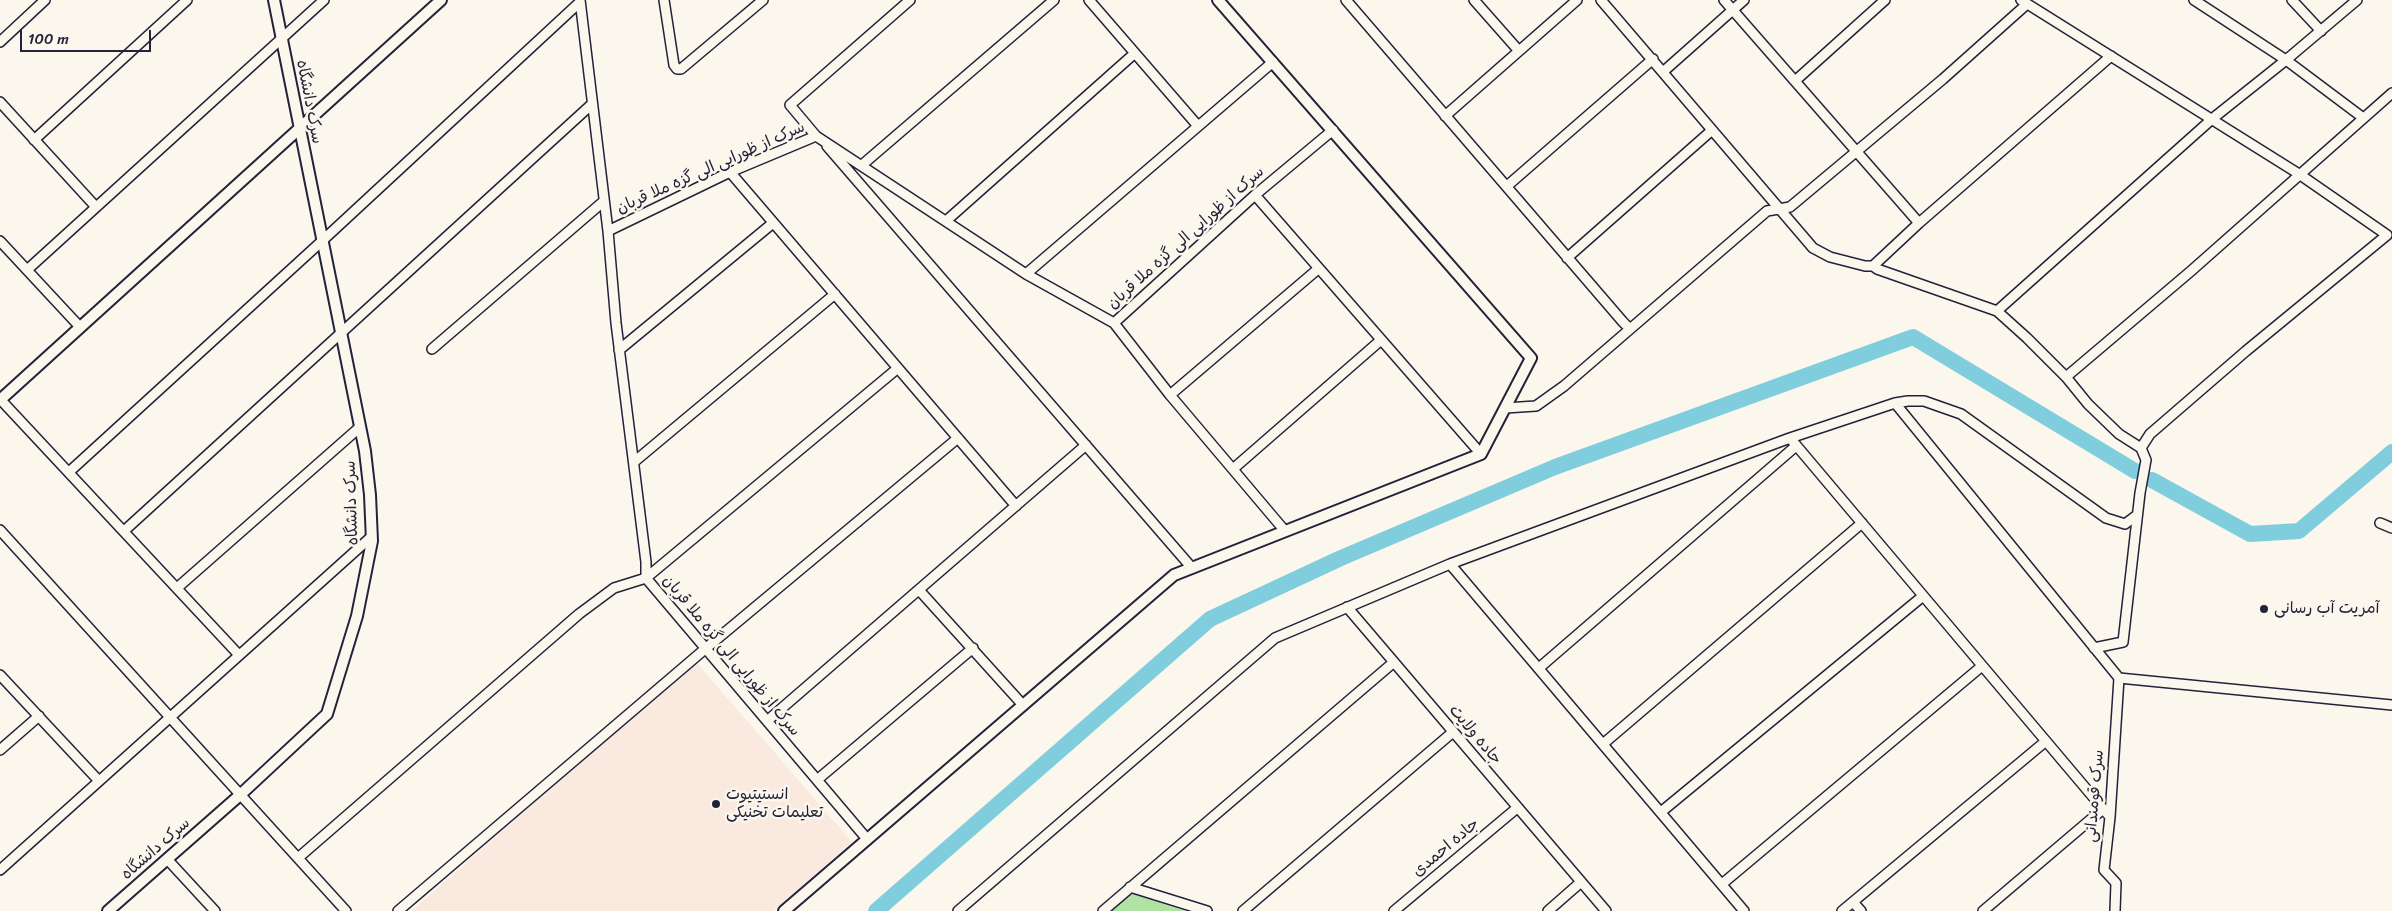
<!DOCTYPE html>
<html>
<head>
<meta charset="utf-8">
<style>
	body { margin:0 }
	#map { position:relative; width:2392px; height:911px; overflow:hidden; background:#fbf7ec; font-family:Sriracha,sans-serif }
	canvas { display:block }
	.scale { position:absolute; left:20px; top:30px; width:131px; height:22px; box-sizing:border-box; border:2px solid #22223b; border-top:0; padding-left:6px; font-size:15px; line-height:18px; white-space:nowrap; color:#22223b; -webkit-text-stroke:4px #fbf7ec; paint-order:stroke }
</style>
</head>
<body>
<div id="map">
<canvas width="2392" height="911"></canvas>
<div class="scale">100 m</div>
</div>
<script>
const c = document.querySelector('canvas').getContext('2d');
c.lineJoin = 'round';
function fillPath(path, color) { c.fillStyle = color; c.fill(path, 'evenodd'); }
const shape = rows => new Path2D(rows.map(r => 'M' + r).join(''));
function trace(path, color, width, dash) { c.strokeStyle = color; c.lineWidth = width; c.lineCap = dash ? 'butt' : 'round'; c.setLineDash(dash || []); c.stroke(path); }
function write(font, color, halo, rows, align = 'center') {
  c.font = font + ' Sriracha,"Playpen Sans Arabic",sans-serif'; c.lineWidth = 5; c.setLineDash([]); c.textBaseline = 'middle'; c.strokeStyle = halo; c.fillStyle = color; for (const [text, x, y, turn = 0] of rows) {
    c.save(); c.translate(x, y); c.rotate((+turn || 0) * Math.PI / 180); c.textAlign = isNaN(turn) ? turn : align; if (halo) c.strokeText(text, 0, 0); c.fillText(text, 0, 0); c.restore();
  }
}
fillPath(shape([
	[696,662,852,842,773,911,411,911]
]), '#fae9df');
fillPath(shape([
	[1128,892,1185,911,1108,911]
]), '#afe2a3');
trace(shape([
	[2152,480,2250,534,2299,531,2392,452],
	[876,911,1210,619,1341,558,1555,467,1913,337,2135,471]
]), '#80cedd', 16);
const minor = shape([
	[580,0,608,231,616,323,646,562,646,578,867,839],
	[664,0,674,65,677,69,681,69,763,0],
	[1089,0,1198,126],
	[1346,0,1623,322,1629,328],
	[1474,0,1519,51],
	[1601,0,1813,248,1830,257,1865,266,1873,266,1919,223,2111,56],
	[1724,0,1919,223],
	[2021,0,2299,174,2387,235,2246,351,2150,434,2141,448],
	[2194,0,2286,60,2362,117],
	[2292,0,2321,31],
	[0,42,45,0],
	[1664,71,1744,0],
	[1795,81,1885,0],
	[0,102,96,207],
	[1445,116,1577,0],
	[816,136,790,105,910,0],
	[34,140,187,0],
	[827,146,1192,568],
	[862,165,1054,0],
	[730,172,1016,506],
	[1507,186,1653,59],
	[1255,195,1481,454],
	[946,221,1135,53],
	[608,231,730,172,816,136,1026,274,1114,323,1255,195,1333,130],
	[0,241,80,327],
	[1567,258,1711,131],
	[1873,266,1877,269,1997,311,2027,338,2066,377,2088,404,2119,434,2141,448,2146,460,2140,493,2123,642,2094,648],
	[27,270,324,0],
	[1026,274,1273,62],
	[1997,311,2212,119,2286,60,2357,0],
	[1114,323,1170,395,1285,531],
	[432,349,604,201],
	[619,350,773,223],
	[2066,377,2191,271,2392,93],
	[1170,395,1318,269],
	[0,399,239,655],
	[1895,403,1908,401,1924,401,1961,414,2106,518,2125,524,2137,515],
	[1505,408,1536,406,1564,386,1767,211,1790,207,1943,79,2027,4],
	[1790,438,2110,817],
	[634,462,835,294],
	[1233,469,1381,340],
	[69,472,322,241,580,2],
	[2380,523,2392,528],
	[0,530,346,911],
	[124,531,592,104],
	[1450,564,1744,911],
	[177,588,360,427],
	[919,590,1022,704],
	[1347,607,1606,911],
	[1539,668,1796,446],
	[0,675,99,781],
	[767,721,1086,445],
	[1603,744,1862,523],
	[0,750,39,716],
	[817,780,973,648],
	[1661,812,1923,596],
	[298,858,579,614,614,588,646,578,898,368],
	[167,859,215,911],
	[0,870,371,537],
	[1722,884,1982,666],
	[1130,887,1207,911],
	[1853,902,1861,911],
	[398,911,705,649,958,438],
	[958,911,1275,638,1450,564,1790,438,1895,403,2119,678,2392,705],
	[1103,911,1394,662],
	[1243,911,1453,732],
	[1394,911,1517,808],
	[1548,911,1581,882],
	[1842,911,2046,741],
	[1983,911,2103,809],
	[2115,911,2116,883,2104,870,2110,817,2119,678]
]);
const tertiary = shape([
	[0,400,441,0],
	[108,911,240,795,327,714,357,616,372,541,370,495,365,451,274,0],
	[784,911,1174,575,1481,454,1531,358,1218,0]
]);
trace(minor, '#22223b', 12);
trace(tertiary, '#22223b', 14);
trace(minor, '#fbf7ec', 9);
trace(tertiary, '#fbf7ec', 10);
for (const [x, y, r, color] of [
	[2264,609,5,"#22223b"],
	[716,804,5,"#22223b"]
]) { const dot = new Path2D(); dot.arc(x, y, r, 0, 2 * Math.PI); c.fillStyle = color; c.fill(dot); trace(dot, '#fbf7ec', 2); }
write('16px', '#22223b', '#fbf7ec', [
	["سرک دانشگاه",309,102,79],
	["سرک از ظورایی الی گزه ملا قربان",711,168,-24],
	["سرک از ظورایی الی گزه ملا قربان",1186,238,-42],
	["سرک دانشگاه",352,503,-92],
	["سرک از ظورایی الی گزه ملا قربان",731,656,50],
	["جاده ولایت",1475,735,50],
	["سرک قومندانی",2095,796,-85],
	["جاده احمدی",1446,848,-40],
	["سرک دانشگاه",156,849,-41]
]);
write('16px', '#22223b', '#fbf7ec', [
	["آمریت آب رسانی",2274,609],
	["انستیتیوت",726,795],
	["تعلیمات تخنیکی",726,813]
], 'left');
</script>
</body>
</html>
